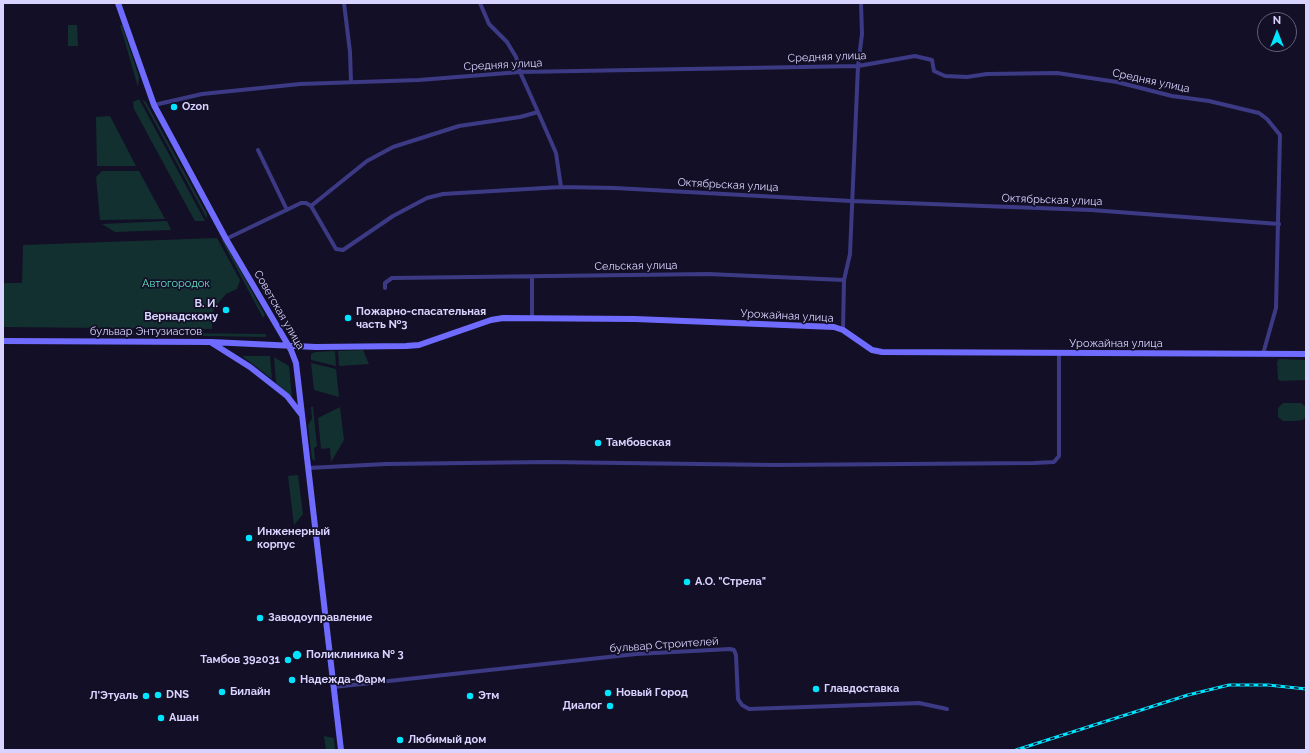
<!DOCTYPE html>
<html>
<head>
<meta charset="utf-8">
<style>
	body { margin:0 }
	#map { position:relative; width:1309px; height:753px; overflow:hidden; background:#130f26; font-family:Raleway,sans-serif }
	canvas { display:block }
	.frame { position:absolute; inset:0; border:4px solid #d9d4ff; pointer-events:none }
	.north { position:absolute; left:1257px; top:12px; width:40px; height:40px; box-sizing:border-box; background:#130f26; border:1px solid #625e7d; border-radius:50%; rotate:0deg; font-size:11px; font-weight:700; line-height:16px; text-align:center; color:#d9d4ff }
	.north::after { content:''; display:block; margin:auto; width:14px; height:18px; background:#00e5ff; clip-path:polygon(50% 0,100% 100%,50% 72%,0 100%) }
</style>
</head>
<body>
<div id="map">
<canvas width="1309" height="753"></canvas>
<div class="frame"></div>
<div class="north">N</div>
</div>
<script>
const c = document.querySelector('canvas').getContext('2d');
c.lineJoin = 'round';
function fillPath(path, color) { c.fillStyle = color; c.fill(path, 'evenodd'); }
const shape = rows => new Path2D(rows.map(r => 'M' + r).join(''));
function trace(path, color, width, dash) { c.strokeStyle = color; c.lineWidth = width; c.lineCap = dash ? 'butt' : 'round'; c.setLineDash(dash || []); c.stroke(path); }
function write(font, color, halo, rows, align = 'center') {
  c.font = font + ' Raleway,sans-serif'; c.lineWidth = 3.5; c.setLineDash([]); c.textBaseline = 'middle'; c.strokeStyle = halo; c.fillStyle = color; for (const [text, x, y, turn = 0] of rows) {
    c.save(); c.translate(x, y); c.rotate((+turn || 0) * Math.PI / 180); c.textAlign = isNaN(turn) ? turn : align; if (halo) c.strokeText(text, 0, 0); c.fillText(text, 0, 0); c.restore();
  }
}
fillPath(shape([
	[68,25,77,25,78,46,68,46],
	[120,25,122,25,139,77,138,87],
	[139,99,205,221,195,221,191,214,134,109,133,102],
	[142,99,146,102,207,214,207,219],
	[110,116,136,166,97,166,96,117],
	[102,171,139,171,165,219,100,220,96,177],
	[167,221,171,230,115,232,102,224],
	[217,238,240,280,237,289,226,294,214,308,212,315,212,329,3,327,3,283,22,283,23,245],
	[221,239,224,241,265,315,263,318],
	[89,332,266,334,266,337,92,334],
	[363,350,369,364,339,366,338,351],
	[335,351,336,366,311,360,311,354,315,352],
	[242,356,270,356,272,379],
	[274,357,289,366,292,397,276,383],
	[1279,359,1306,360,1306,380,1280,381,1278,379,1277,362],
	[311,363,336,369,339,397,314,390],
	[1283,403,1301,403,1306,407,1305,417,1303,420,1296,421,1283,421,1278,417,1278,408],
	[311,407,313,407,317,446,314,448,315,461,312,459,308,425,312,419],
	[340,407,344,440,331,462,330,448,321,449,318,418],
	[298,475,303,514,294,525,288,476],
	[324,736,334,738,335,750,326,750]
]), '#12302f');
trace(shape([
	[344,3,350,52,351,82],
	[480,3,489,24,507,42,516,57,520,72,538,112],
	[154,105,202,94,300,84,419,80,520,72,858,66,915,56,932,60,934,71,945,76,967,77,987,74,1057,73,1117,82,1172,96,1209,101,1259,113,1267,119,1280,135,1276,308,1263,354],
	[258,150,287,210],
	[311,206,367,161,393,147,459,126,520,117,538,112,556,153,561,187],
	[226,239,301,203,306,203,311,206,336,249,343,250,393,216,427,198,443,194,561,187,615,188,851,201,1091,210,1279,224],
	[844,280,850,254,858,66,862,34,861,3],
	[385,288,385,283,392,278,708,274,844,280,843,330],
	[532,318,532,277],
	[308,468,386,464,546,462,776,465,1034,463,1054,462,1059,456,1059,354],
	[334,687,636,654,730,649,734,650,736,655,738,699,742,705,749,709,919,703,947,709]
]), '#3d3a85', 4);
trace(shape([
	[118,3,154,105,226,239,291,350,296,363,341,750],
	[3,341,211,342,316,347,406,346,419,345,491,320,503,318,635,319,834,327,843,330,872,350,882,352,1306,354],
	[212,343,250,367,287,396,301,414]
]), '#6f6bff', 6);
const rail = shape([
	[1016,750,1188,695,1229,685,1268,685,1306,689]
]);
trace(rail, '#00e5ff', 3);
trace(rail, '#130f26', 1.5, [4.5]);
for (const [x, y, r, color] of [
	[174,107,4,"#00e5ff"],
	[226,310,4,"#00e5ff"],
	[348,318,4,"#00e5ff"],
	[598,443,4,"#00e5ff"],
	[249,538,4,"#00e5ff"],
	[687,582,4,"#00e5ff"],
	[260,618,4,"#00e5ff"],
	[297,655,5,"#00e5ff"],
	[288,660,4,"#00e5ff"],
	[292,680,4,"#00e5ff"],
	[816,689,4,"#00e5ff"],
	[222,692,4,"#00e5ff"],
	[608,693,4,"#00e5ff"],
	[158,695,4,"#00e5ff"],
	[146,696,4,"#00e5ff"],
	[470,696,4,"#00e5ff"],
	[610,706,4,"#00e5ff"],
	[161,718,4,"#00e5ff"],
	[400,740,4,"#00e5ff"]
]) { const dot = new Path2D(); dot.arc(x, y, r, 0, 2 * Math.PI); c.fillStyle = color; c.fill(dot); trace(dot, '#130f26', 1.5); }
write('11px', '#d9d4ff', '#130f26', [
	["Средняя улица",827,57,-2],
	["Средняя улица",503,65,-3],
	["Средняя улица",1151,81,12],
	["Октябрьская улица",728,185,3],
	["Октябрьская улица",1052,200,2],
	["Сельская улица",636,266,-1],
	["Советская улица",279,310,60],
	["Урожайная улица",787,316,3],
	["бульвар Энтузиастов",146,332],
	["Урожайная улица",1116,344],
	["бульвар Строителей",664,645,-4]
]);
write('bold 11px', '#d9d4ff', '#130f26', [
	["Ozon",182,107],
	["В. И.",218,304,"right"],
	["Вернадскому",218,317,"right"],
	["Пожарно-спасательная",356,312],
	["часть №3",356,325],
	["Тамбовская",606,443],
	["Инженерный",257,532],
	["корпус",257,545],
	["А.О. \"Стрела\"",695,582],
	["Заводоуправление",268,618],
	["Поликлиника № 3",306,655],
	["Тамбов 392031",280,660,"right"],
	["Надежда-Фарм",300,680],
	["Главдоставка",824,689],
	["Билайн",230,692],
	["Новый Город",616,693],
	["DNS",166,695],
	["Л'Этуаль",138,696,"right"],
	["Этм",478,696],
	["Диалог",602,706,"right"],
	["Ашан",169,718],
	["Любимый дом",408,740]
], 'left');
write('11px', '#5fe0c0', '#130f26', [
	["Автогородок",176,284]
]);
</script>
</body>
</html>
